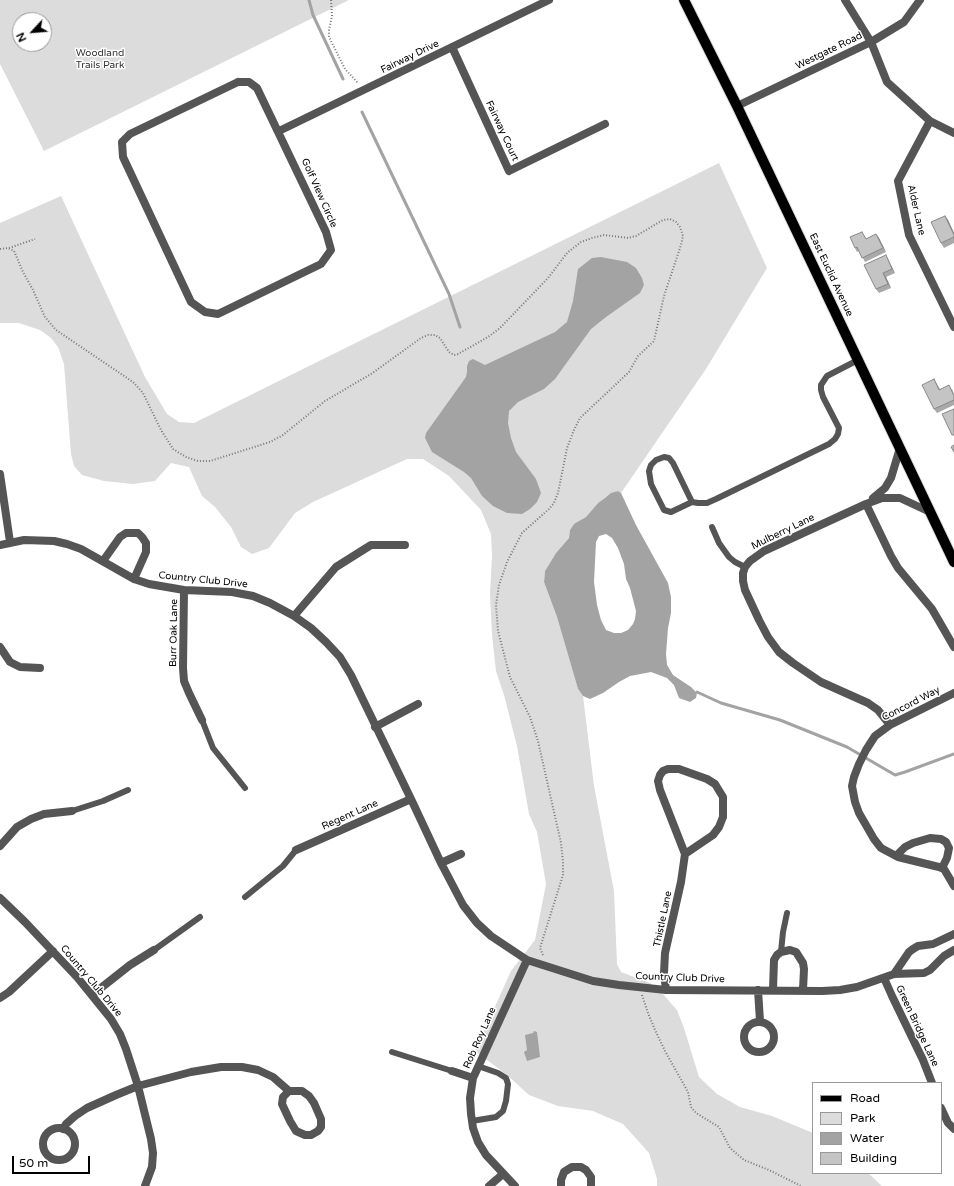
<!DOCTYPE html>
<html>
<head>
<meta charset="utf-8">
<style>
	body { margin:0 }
	#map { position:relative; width:954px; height:1186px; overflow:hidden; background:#fff; font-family:"Varela Round",sans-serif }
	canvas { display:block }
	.legend { position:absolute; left:812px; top:1082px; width:130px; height:92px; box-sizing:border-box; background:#fff; border:1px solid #999; margin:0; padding:5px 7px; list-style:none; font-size:12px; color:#000 }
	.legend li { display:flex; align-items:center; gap:8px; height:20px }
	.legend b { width:20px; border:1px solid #999 }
	.north { position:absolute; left:12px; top:12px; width:40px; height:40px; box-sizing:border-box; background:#fff; border:1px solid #999; border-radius:50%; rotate:244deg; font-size:11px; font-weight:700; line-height:16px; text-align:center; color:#000 }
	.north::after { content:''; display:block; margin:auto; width:14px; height:18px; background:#000; clip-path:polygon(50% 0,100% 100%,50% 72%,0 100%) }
	.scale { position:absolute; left:12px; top:1156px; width:78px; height:18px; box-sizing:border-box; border:2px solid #000; border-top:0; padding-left:5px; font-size:12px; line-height:14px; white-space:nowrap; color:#000; -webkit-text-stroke:3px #fff; paint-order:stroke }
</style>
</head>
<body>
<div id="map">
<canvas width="954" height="1186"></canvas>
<ul class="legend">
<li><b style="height:5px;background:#000"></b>Road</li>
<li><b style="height:11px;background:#dcdcdc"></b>Park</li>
<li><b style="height:11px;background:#a3a3a3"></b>Water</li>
<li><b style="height:11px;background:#c4c4c4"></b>Building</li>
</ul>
<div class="north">N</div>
<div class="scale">50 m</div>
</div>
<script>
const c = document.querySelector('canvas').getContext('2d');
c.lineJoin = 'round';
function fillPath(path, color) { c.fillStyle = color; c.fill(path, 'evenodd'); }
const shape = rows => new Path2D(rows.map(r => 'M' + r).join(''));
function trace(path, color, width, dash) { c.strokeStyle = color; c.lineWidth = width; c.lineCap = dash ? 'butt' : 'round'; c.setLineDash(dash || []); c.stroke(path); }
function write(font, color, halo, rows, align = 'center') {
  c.font = font + ' "Varela Round",sans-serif'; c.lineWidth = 3; c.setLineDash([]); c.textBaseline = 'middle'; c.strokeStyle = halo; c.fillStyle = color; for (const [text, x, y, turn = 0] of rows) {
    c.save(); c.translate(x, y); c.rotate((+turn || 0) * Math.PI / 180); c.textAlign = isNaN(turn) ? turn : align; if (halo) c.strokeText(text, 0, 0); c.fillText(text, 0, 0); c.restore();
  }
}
fillPath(shape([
	[0,0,349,0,44,151,0,64],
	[20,20,44,20,44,44,20,44],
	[719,163,767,268,706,369,621,493,618,491,611,494,598,503,586,517,574,525,570,530,569,538,556,553,545,571,544,582,557,617,578,689,583,696,594,786,614,891,617,964,621,972,650,983,662,993,677,1010,684,1028,699,1077,717,1094,740,1107,772,1116,813,1133,813,1173,868,1173,882,1186,657,1186,657,1179,649,1153,623,1124,593,1111,558,1106,529,1095,507,1075,475,1051,511,971,535,940,546,884,537,832,529,814,517,746,504,695,496,671,492,635,490,594,492,556,491,534,481,510,449,476,423,459,407,459,313,502,295,513,269,548,252,554,241,547,231,527,215,507,202,496,189,467,171,463,155,481,133,484,104,481,82,475,74,466,71,454,64,364,58,347,51,338,40,330,19,323,0,323,0,223,61,196,145,377,167,414,179,422,194,423]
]), '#dcdcdc');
fillPath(shape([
	[601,257,627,262,636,268,642,278,644,285,640,293,606,317,591,329,555,379,544,389,518,402,509,411,508,423,511,438,516,452,536,479,541,493,537,502,530,509,522,514,507,513,493,506,482,496,471,478,464,472,432,452,425,438,426,433,466,377,467,372,467,366,469,361,473,359,485,365,555,332,567,322,573,301,578,269,592,258],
	[618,491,621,493,636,525,668,583,671,597,671,613,668,628,666,654,667,665,673,675,691,687,697,693,696,698,690,702,679,698,674,685,667,678,651,672,630,676,619,682,603,693,590,699,583,696,578,689,557,617,544,582,545,571,556,553,569,538,570,530,574,524,586,517,598,503,605,498,611,493],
	[606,534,612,538,618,548,624,564,626,579,630,588,636,611,635,619,633,624,628,630,621,633,614,633,606,630,601,620,597,605,594,582,596,542,599,536],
	[534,1031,537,1032,540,1057,527,1061,524,1052,527,1050,525,1035,533,1033]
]), '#a3a3a3');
trace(shape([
	[309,0,313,15,343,79],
	[362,112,449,294,460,327],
	[697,692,721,703,780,720,847,747,895,775,905,772,954,754]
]), '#a3a3a3', 3);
const primary = shape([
	[684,0,737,106,954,562]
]);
trace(primary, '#dbdbdb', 12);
trace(shape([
	[331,0,332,16,329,30,329,37,345,69,358,83],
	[9,248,35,239],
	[0,249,8,248,14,251,23,272,33,290,45,317,56,330,133,382,143,393,161,430,173,449,186,457,198,461,210,461,270,442,283,435,325,401,371,374,421,338,428,335,435,335,440,338,449,352,454,355,458,354,488,337,500,328,548,278,567,253,581,242,592,238,604,235,628,238,636,236,663,220,670,219,676,222,680,227,683,236,681,245,664,296,654,341,638,356,629,372,580,418,574,430,567,448,558,493,554,503,549,509,522,533,507,562,499,585,496,605,498,631,510,677,530,717,538,741,561,843,563,862,563,875,540,948,543,955],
	[642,995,648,1013,655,1030,665,1051,688,1092,691,1107,696,1113,719,1127,730,1148,744,1160,769,1170,801,1186]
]), '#777', 2, [1, 2]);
trace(shape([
	[692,502,673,463,669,458,664,457,656,460,651,465,649,471,651,484,664,510,671,512,692,502,698,503,707,503,716,499,829,444,835,439,838,434,839,428,823,397,821,390,821,385,827,376,858,360],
	[712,527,719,543,729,557,735,562,745,567],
	[202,720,213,748,245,788],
	[72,811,103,801,128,790],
	[245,897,283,866,296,850],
	[154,950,200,917],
	[781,952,783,932,787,913],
	[392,1052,452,1071],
	[472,1121,496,1117,503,1111,506,1101,508,1084,506,1078,498,1073,478,1066]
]), '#555', 6);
trace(shape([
	[845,0,871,42,887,82,930,121,954,133],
	[452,47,509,171,605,124],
	[238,82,249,82,257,88,326,232,331,250,321,264,218,314,205,312,191,302,123,157,122,142,130,134,238,82],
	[737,106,871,42,904,22,920,0],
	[930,121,898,181,909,235,954,327],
	[279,131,549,0],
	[0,474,10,542],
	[873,498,885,488,891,478,900,448],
	[866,504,891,556,898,568,932,609,954,647],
	[0,545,24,540,54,541,67,544,81,549,134,579,149,584,184,590,232,592,253,596,270,603,294,616,311,628,326,642,340,657,351,675,411,799,441,863,463,905,477,923,491,936,527,960,593,981,619,985,666,990,822,991,840,990,857,987,894,974,924,973,930,970,944,956,954,950],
	[103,561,120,537,126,533,138,533,142,537,146,543,146,552,134,579],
	[184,590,183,668,184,681,189,693,202,720],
	[294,616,336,567,371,545,405,545],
	[0,647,10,662,20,667,40,668],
	[954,693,890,725,875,736,866,750,859,764,854,777,852,786,855,802,859,813,874,839,881,848,898,857,939,867,944,869,954,886],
	[890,725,878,710,868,703,821,682,793,663,779,652,768,637,759,620,745,590,743,581,743,573,745,567,750,561,764,551,866,504,882,498,900,498,930,512],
	[375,727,418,704],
	[0,846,17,827,31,819,44,814,72,811],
	[296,850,411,799],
	[896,856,905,847,913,843,930,838,941,839,946,842,949,848,947,858,942,868],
	[441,863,461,854],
	[0,898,25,922,77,977,111,1019,120,1034,126,1049,138,1086,151,1139,153,1153,152,1167,145,1186],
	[894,974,909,952,913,949,918,946,933,944,954,934],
	[884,978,892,996,923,1060,932,1083],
	[666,990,664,973,665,953,681,882,685,854,660,790,658,781,660,775,663,771,668,769,679,769,707,779,715,784,723,797,723,817,719,827,713,835,685,854],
	[758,990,760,1021],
	[773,990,774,960,777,955,781,952,790,950,796,952,803,963,804,969,803,990],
	[92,995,130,965,154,950],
	[0,998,9,992,53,951],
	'744 1037a15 15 0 1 1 30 0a15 15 0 1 1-30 0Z',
	[452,1071,473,1078],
	[941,1108,948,1123,954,1129],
	'43 1144a16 16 0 1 1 32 0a16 16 0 1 1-32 0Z',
	[63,1129,66,1124,75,1116,87,1108,116,1095,138,1086,191,1072,221,1067,242,1067,258,1070,273,1077,289,1091,302,1091,309,1096,314,1103,321,1119,321,1127,318,1131,311,1135,305,1135,296,1131,290,1121,282,1104,283,1097,289,1091],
	[489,1186,503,1174],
	[515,1186,486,1155,478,1142,473,1128,471,1114,470,1098,473,1078,527,960],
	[561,1186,561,1180,564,1172,572,1167,581,1167,586,1170,591,1177,591,1186]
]), '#555', 8);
trace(primary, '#000', 10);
fillPath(shape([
	[945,216,948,220,954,233,954,243,944,248,941,243],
	[876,234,879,238,886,252,865,262,859,251,857,252,855,248,865,236,866,239],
	[888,259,895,273,886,277,891,288,879,293,876,289],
	[934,379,940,389,952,389,954,394,954,405,937,413,934,409]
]), '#a9a9a9');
fillPath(shape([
	[945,216,948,220,954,233,954,235],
	[876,234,879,238,886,252,883,248],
	[886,255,895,273,892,269],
	[883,273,886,277,891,288,888,284]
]), '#898989');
const building = shape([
	[945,216,954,235,954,237,941,243,931,222,945,216],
	[862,232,866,239,876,234,883,248,862,258,857,247,855,248,850,237,862,232],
	[886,255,892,269,883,273,888,284,876,289,864,265,886,255],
	[934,379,939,390,949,385,954,396,954,400,934,409,922,385,934,379],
	[954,409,954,435,952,435,942,414,954,409],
	[954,445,954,452,951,447,954,445]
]);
fillPath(building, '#c4c4c4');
trace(building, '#898989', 1);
write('10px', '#000', '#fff', [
	["Westgate Road",829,51,-26],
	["Fairway Drive",410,57,-26],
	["Fairway Court",502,131,65],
	["Golf View Circle",319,193,66],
	["Alder Lane",916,210,77],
	["East Euclid Avenue",831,275,65],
	["Mulberry Lane",783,532,-26],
	["Country Club Drive",203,580,6],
	["Burr Oak Lane",174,633,-89],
	["Concord Way",911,704,-27],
	["Regent Lane",350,815,-24],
	["Thistle Lane",663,919,-78],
	["Country Club Drive",680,978,2],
	["Country Club Drive",91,981,50],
	["Green Bridge Lane",917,1026,65],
	["Rob Roy Lane",480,1038,-66]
]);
write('10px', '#333', '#fff', [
	["Woodland",100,53],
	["Trails Park",100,65]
]);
</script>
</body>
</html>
